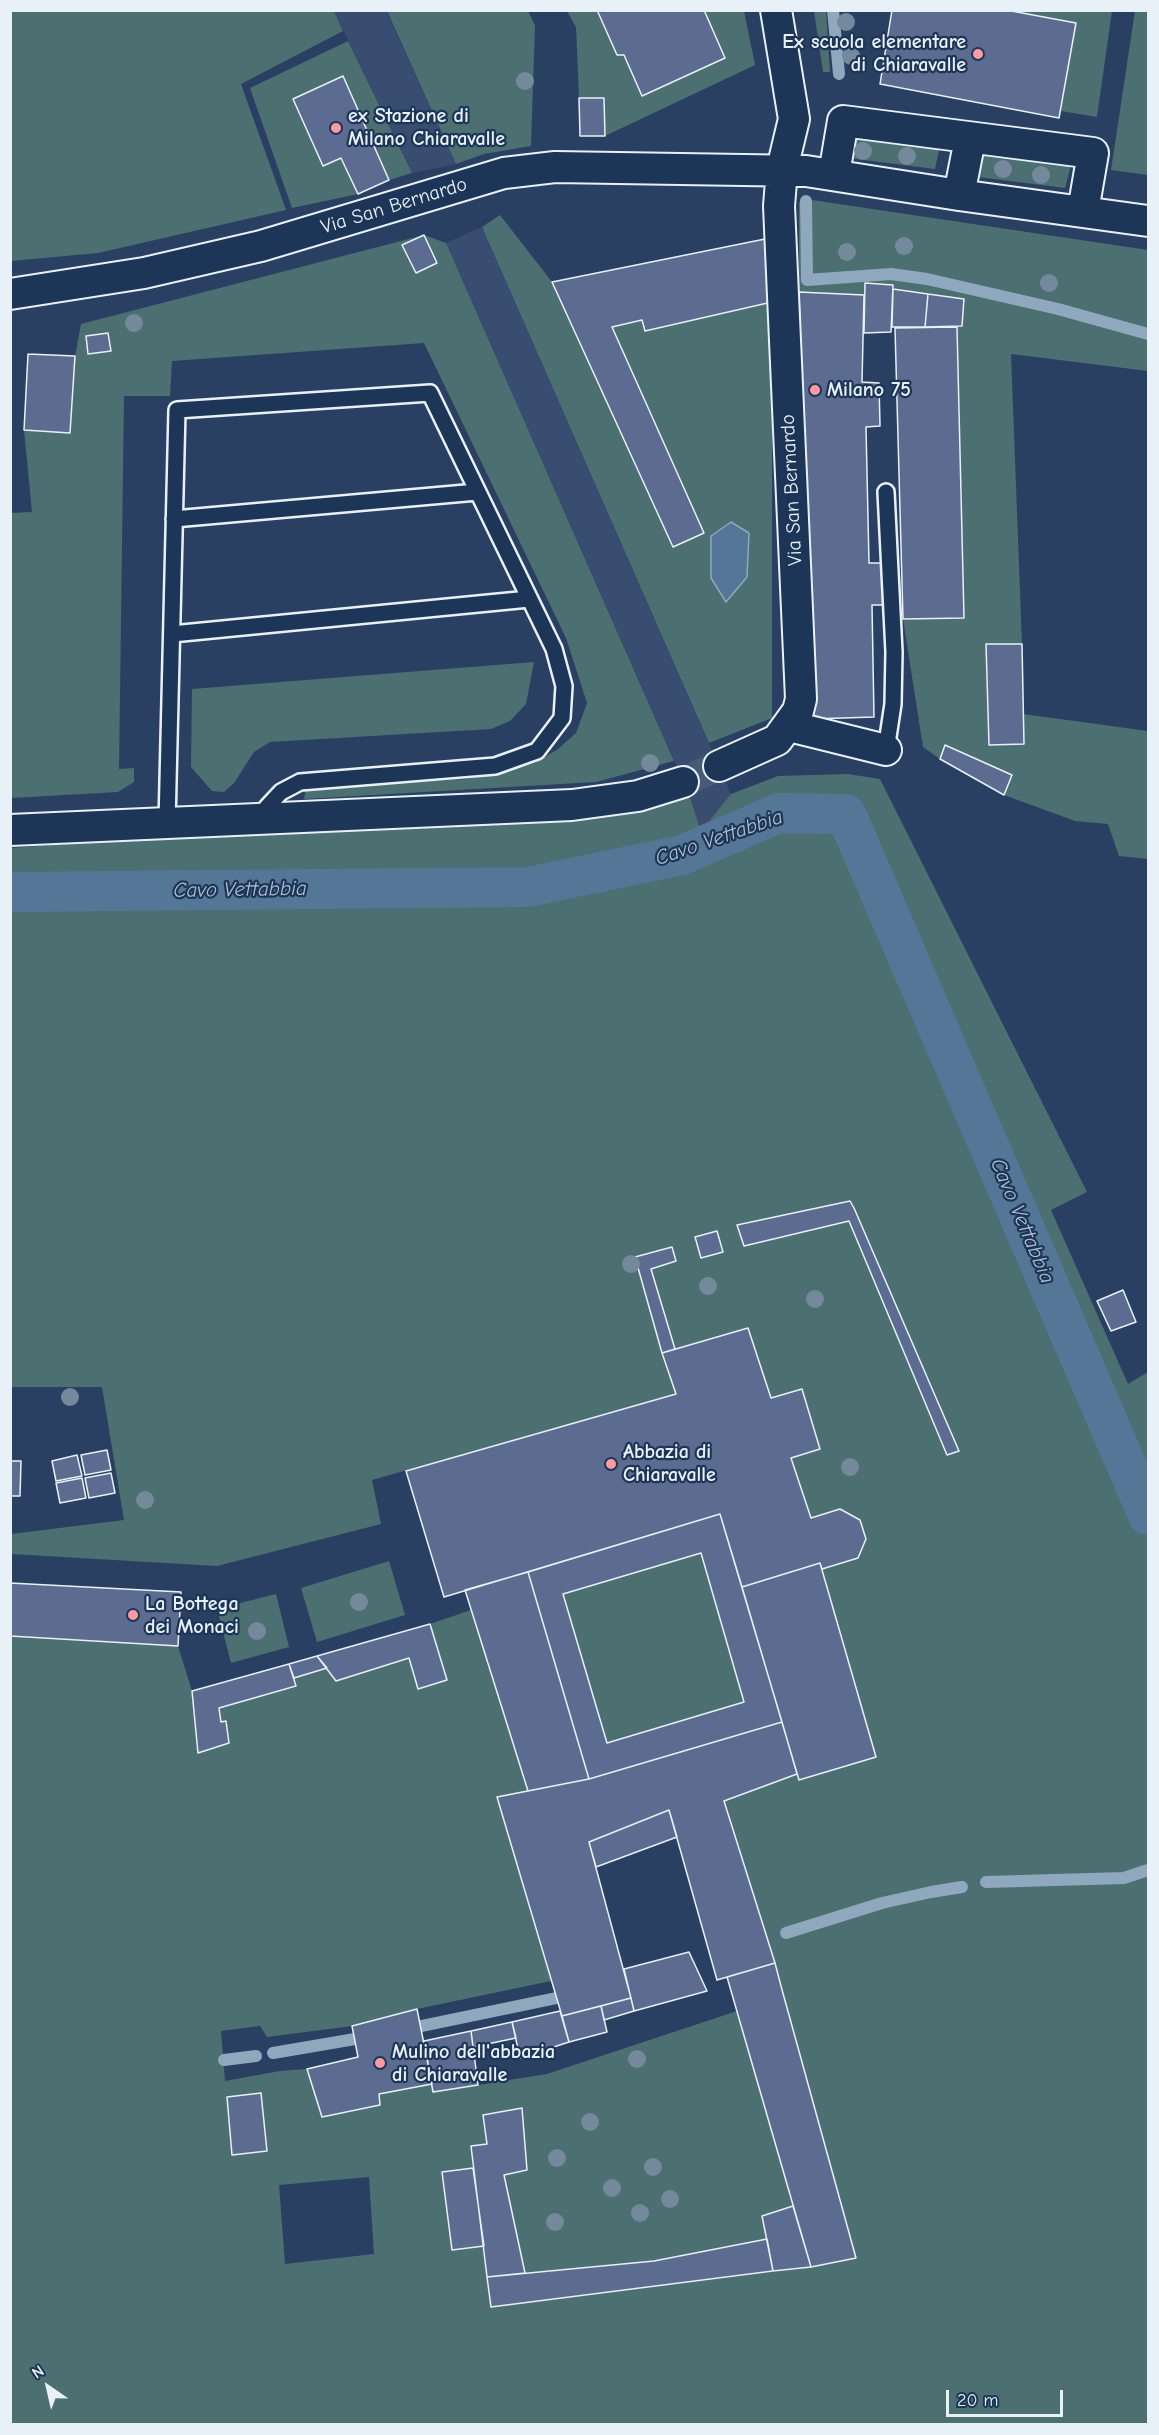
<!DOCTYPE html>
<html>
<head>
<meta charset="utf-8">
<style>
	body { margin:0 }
	#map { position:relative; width:1159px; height:2435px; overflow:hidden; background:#2a4062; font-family:"Comic Neue",sans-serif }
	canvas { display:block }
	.frame { position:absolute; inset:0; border:12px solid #e8f1f8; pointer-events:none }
	.north { position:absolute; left:18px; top:2357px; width:60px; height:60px; -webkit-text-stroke:4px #1d3557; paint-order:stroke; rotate:326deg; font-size:16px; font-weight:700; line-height:24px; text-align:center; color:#e8f1f8 }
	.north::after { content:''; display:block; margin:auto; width:21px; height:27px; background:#e8f1f8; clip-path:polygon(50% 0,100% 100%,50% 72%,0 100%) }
	.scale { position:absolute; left:946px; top:2390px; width:117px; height:27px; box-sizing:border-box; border:3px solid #e8f1f8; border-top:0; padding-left:8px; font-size:18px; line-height:21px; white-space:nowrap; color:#e8f1f8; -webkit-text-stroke:4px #1d3557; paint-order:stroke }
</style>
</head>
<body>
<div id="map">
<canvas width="1159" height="2435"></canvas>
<div class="frame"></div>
<div class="north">N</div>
<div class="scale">20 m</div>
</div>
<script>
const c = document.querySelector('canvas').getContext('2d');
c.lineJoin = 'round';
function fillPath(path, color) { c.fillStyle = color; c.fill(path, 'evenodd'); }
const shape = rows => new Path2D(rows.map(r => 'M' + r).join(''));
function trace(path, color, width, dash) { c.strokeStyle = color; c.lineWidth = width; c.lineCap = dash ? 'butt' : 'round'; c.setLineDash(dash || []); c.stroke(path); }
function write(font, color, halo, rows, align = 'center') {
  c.font = font + ' "Comic Neue",sans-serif'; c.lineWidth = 4.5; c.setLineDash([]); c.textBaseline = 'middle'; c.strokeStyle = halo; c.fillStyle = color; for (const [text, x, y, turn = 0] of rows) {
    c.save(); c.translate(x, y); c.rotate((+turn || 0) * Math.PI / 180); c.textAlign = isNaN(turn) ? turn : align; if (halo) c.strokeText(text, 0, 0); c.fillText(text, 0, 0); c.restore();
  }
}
fillPath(shape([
	[334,11,386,11,456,164,412,173],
	[482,227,731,794,701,831,688,792,446,243]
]), '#394d70');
fillPath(shape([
	[11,10,334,11,343,31,241,84,286,210,98,253,11,261],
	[387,11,528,11,535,25,531,146,484,154,456,164],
	[567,11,597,11,617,55,624,55,643,96,725,58,704,11,744,11,755,65,605,136,604,98,579,98,576,27],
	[814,11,826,11,830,72,823,72],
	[1006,11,1112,11,1097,117,1061,111,1076,23],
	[1135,11,1148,11,1148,175,1111,170],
	[348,41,412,173,389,180,343,76,294,99,323,166,341,158,358,194,292,208,250,88],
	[853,133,940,145,935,169,848,158],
	[983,152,1071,165,1065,188,978,177],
	[812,200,1148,250,1148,371,1011,354,1022,644,986,645,989,744,1024,743,1023,714,1148,731,1148,859,1119,856,1108,824,1075,821,1004,795,1012,775,946,745,940,759,923,747,903,619,964,617,957,327,962,326,963,299,893,289,892,285,865,283,864,295,799,292,799,202],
	[500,215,552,282,703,533,612,327,642,320,646,331,772,302,772,718,709,743,482,227],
	[424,235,446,243,674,761,596,782,304,799,306,789,466,779,497,774,535,763,558,749,576,733,587,703,566,638,424,343,172,361,170,396,124,396,119,769,134,768,134,782,118,792,11,798,11,513,32,512,24,430,70,433,75,357,81,324],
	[534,662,526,704,510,721,491,729,270,742,254,752,234,783,224,792,212,791,191,767,192,689],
	[848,774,880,779,1087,1192,1051,1210,1128,1384,1148,1372,1148,2424,11,2424,10,1636,178,1646,192,1691,198,1753,229,1743,226,1722,221,1722,219,1708,296,1687,294,1678,327,1668,337,1681,409,1658,418,1688,446,1680,430,1624,471,1610,528,1791,497,1798,551,1981,417,2009,352,2026,267,2037,260,2026,221,2031,225,2081,280,2071,307,2069,323,2117,380,2105,379,2094,432,2084,434,2092,547,2074,737,2011,793,2206,762,2216,767,2239,654,2261,525,2273,504,2175,527,2170,522,2109,483,2115,487,2144,471,2146,473,2168,442,2172,452,2250,484,2246,491,2307,811,2267,856,2258,775,1963,724,1801,797,1774,800,1780,876,1757,822,1569,858,1558,866,1539,860,1520,840,1509,811,1518,791,1458,820,1449,802,1389,771,1398,748,1329,663,1353,676,1394,372,1480,381,1524,217,1566,11,1554,11,1534,124,1520,102,1387,11,1387,10,848,239,832,688,792,701,831,731,794,778,776],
	[851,1202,854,1208,958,1452,947,1455,849,1221,738,1225],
	[260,2094,266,2151,232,2155,227,2098],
	[369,2177,374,2254,285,2264,279,2185],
	[701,1553,744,1702,607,1743,563,1594],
	[389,1561,405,1615,317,1642,301,1588],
	[276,1594,289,1647,231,1663,217,1609]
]), '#4c6f71');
const water = shape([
	[731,522,749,533,747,577,726,602,711,578,711,536,731,522]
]);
fillPath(water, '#557797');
trace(water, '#90a8be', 1.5);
trace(shape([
	[833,10,839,74],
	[806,201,807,280,891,274,927,279,1058,309,1148,334],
	[986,1882,1124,1878,1148,1870],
	[786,1933,882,1903,931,1892,962,1887],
	[421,2026,556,1998],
	[273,2053,355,2039],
	[224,2060,256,2056]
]), '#90a8be', 12);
trace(shape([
	[10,892,528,887,682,855,779,813,846,814,1148,1515]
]), '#557797', 40);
const building = shape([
	[597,10,704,10,725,58,642,96,624,55,617,55,597,10],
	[892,10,1006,10,1076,23,1059,118,880,84,892,10],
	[343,76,389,180,358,194,341,158,323,166,293,99,343,76],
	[579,98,604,98,605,136,580,136,579,98],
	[424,235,437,263,416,273,402,245,424,235],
	[765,239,772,302,645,331,642,320,612,327,704,533,673,547,552,282,765,239],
	[865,283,893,285,891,332,864,333,865,283],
	[893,289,928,294,925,327,892,327,893,289],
	[799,292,864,295,862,382,879,383,880,426,866,427,869,563,886,563,887,605,872,605,874,717,812,719,799,292],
	[928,294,964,299,962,326,925,327,928,294],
	[957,327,964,618,903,619,895,328,957,327],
	[108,333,111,351,88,354,86,336,108,333],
	[28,354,75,356,70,433,24,430,28,354],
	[986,644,1022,644,1024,744,989,745,986,644],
	[945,745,1012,775,1004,795,940,759,945,745],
	[850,1201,854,1208,959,1451,947,1455,849,1221,744,1246,737,1225,850,1201],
	[717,1231,723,1252,701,1258,695,1237,717,1231],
	[672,1247,676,1261,651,1269,675,1349,662,1353,635,1257,672,1247],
	[1123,1290,1136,1322,1111,1331,1097,1301,1123,1290],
	[748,1328,771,1398,802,1389,820,1449,791,1458,811,1518,840,1509,860,1520,866,1539,858,1558,822,1569,820,1563,742,1587,720,1514,444,1597,406,1471,676,1394,662,1353,748,1328],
	[107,1450,111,1470,85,1475,81,1455,107,1450],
	[77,1455,82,1476,56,1481,52,1461,77,1455],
	[10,1461,21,1461,20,1496,10,1496,10,1461],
	[111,1473,115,1493,89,1498,85,1478,111,1473],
	[82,1478,86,1498,60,1503,56,1483,82,1478],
	[720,1514,782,1722,589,1779,528,1572,720,1514],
	[701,1553,744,1702,607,1743,563,1594,701,1553],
	[820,1563,876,1757,799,1780,742,1587,820,1563],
	[528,1572,589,1779,528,1791,465,1590,528,1572],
	[10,1583,181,1592,178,1646,10,1636,10,1583],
	[430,1624,447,1680,418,1689,409,1658,336,1681,317,1656,430,1624],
	[317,1656,327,1668,294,1678,289,1664,317,1656],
	[289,1664,296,1686,219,1708,221,1722,226,1721,229,1743,198,1753,192,1691,289,1664],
	[782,1722,797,1774,724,1801,775,1963,717,1980,669,1810,589,1842,631,1998,562,2016,497,1797,589,1779,782,1722],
	[669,1810,677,1837,596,1867,589,1842,669,1810],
	[689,1952,707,1991,634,2011,624,1969,689,1952],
	[775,1963,781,1986,856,2258,811,2267,727,1977,775,1963],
	[631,1998,634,2011,604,2020,601,2006,631,1998],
	[601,2006,607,2032,569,2042,562,2016,601,2006],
	[417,2009,432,2084,379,2094,380,2105,322,2117,307,2069,358,2057,352,2026,417,2009],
	[560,2011,569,2042,520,2058,512,2022,560,2011],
	[512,2022,516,2038,473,2047,471,2031,512,2022],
	[471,2031,478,2085,433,2092,424,2041,471,2031],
	[261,2093,267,2151,232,2155,227,2097,261,2093],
	[522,2108,527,2170,504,2175,525,2273,487,2277,471,2146,487,2144,483,2115,522,2108],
	[473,2168,484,2246,452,2250,442,2172,473,2168],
	[793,2206,811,2267,773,2271,762,2216,793,2206],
	[767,2239,773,2271,491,2307,487,2277,654,2261,767,2239]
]);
fillPath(building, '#5c6c90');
trace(building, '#e8f1f8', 1.5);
trace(shape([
	[683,782,719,766]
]), '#465b78', 30, [30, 15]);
const lane = shape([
	[886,492,894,652,893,704,886,750],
	[174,519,477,492],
	[172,634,529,599],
	[167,823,177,410,430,393,554,649,564,686,562,718,537,751,495,766,300,782,281,792,267,807,265,820]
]);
const street = shape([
	[834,174,843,121,1093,153,1083,211],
	[959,195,970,139],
	[10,294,144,273,261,246,504,173,555,167,806,171,959,195,1148,221],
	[789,726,886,750],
	[719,766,777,740,798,711,801,699,779,206,782,169,794,119,776,10],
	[10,830,572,805,638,796,683,782]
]);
trace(lane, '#e8f1f8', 20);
trace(street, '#e8f1f8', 34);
trace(lane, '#1d3557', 15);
trace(street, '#1d3557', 30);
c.fillStyle = '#74899b';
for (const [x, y] of [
	[846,22],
	[851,56],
	[525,81],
	[863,151],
	[907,156],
	[1003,169],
	[1041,175],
	[904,246],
	[847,252],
	[1049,283],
	[134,323],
	[650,763],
	[631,1264],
	[708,1286],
	[815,1299],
	[70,1397],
	[850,1467],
	[145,1500],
	[359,1602],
	[257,1631],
	[637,2059],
	[590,2122],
	[557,2158],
	[653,2167],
	[612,2188],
	[670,2199],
	[640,2213],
	[555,2222]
]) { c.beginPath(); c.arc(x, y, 9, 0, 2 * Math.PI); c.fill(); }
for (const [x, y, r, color] of [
	[978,54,6,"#ff9aa2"],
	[336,128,6,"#ff9aa2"],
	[815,390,6,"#ff9aa2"],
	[611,1464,6,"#ff9aa2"],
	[133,1615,6,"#ff9aa2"],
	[380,2063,6,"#ff9aa2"]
]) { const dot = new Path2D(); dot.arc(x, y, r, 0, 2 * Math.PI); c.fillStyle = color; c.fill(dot); trace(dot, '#1d3557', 2); }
write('bold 20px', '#e8f1f8', '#1d3557', [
	["Ex scuola elementare",966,42,"right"],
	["di Chiaravalle",966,65,"right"],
	["ex Stazione di",348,116],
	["Milano Chiaravalle",348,139],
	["Milano 75",827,390],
	["Abbazia di",623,1452],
	["Chiaravalle",623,1475],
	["La Bottega",145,1604],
	["dei Monaci",145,1627],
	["Mulino dell'abbazia",392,2052],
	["di Chiaravalle",392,2075]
], 'left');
write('20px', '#e8f1f8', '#1d3557', [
	["Via San Bernardo",394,206,-17],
	["Via San Bernardo",792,490,-93]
]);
write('italic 21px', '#adc0d1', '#1d3557', [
	["Cavo Vettabbia",719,838,-19],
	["Cavo Vettabbia",240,890,-1],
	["Cavo Vettabbia",1022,1221,67]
]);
</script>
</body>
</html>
